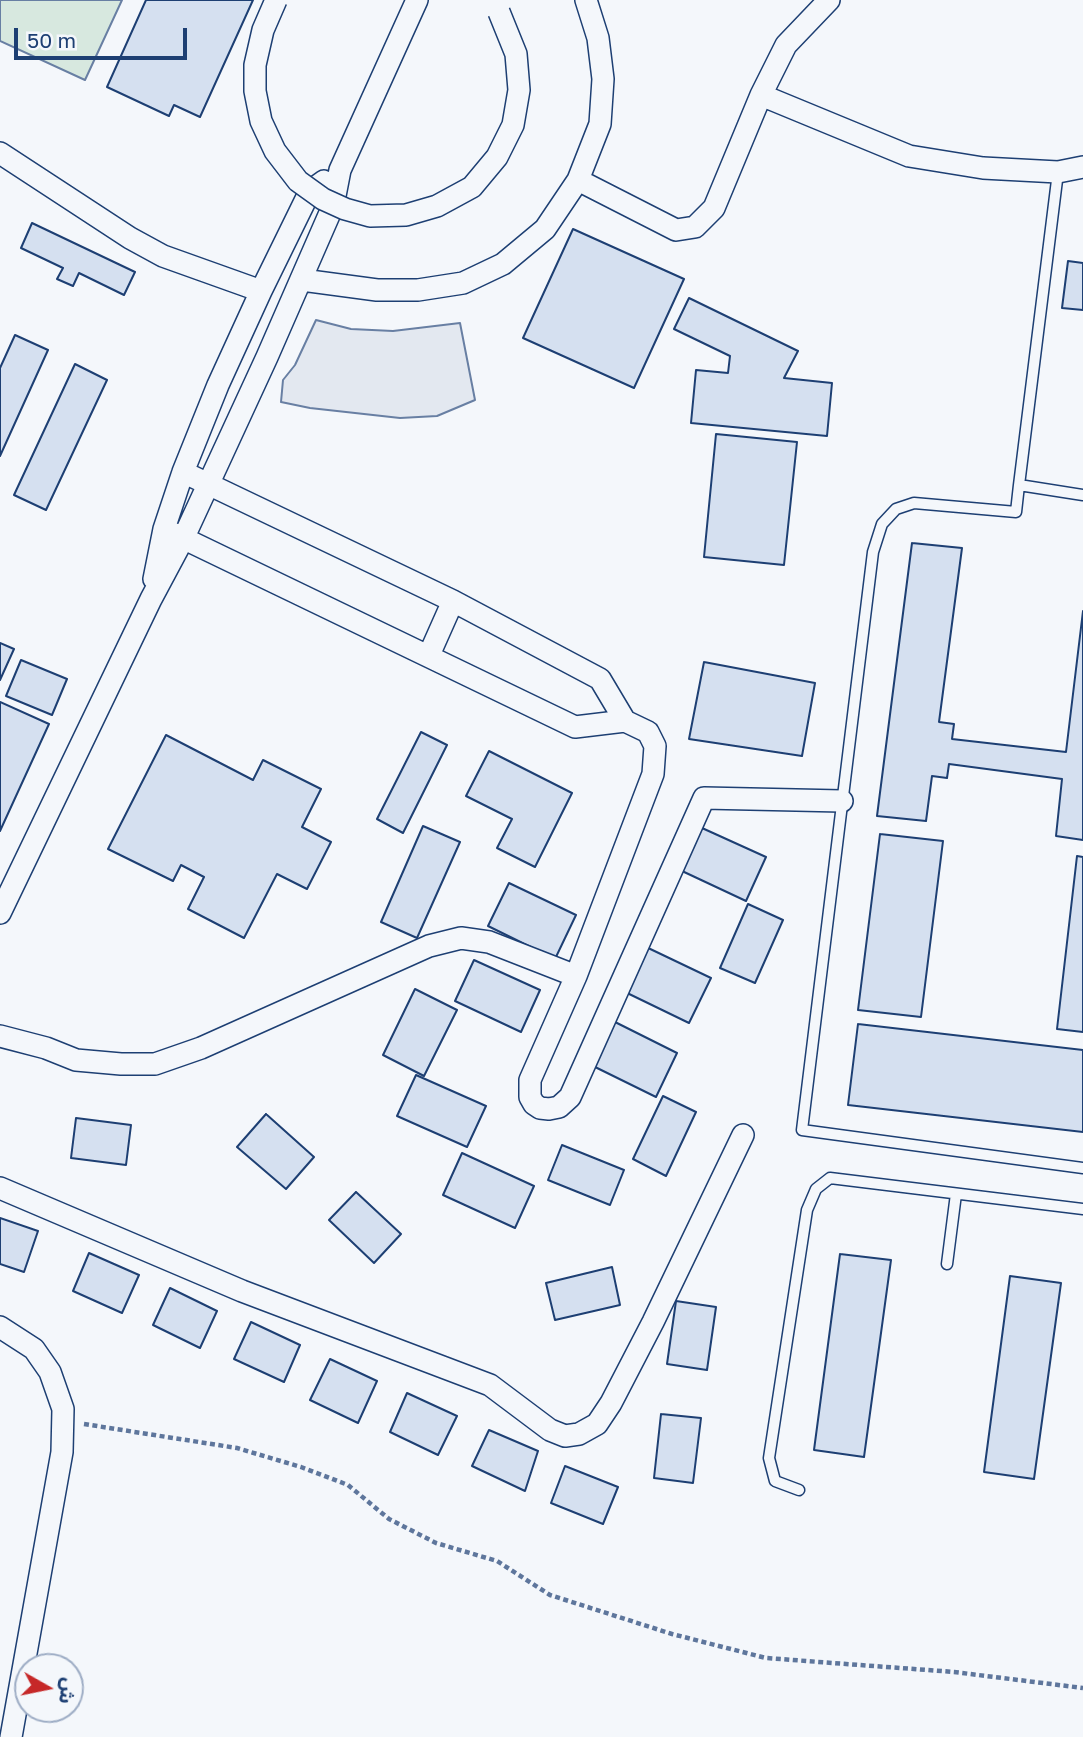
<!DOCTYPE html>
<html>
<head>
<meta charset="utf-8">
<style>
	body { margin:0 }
	#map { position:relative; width:1083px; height:1737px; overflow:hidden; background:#f4f7fb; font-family:"Golos Text","Noto Sans Arabic",sans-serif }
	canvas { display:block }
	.north { position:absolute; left:14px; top:1653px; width:70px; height:70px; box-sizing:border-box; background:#f4f7fb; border:2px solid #9eadc5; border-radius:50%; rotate:99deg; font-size:19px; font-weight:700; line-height:28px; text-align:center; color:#1d3f73 }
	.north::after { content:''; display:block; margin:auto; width:24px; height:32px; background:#c62828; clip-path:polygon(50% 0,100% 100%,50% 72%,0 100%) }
	.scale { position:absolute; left:14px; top:28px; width:173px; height:32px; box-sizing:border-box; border:4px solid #1d3f73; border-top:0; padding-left:9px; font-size:21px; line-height:24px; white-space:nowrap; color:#1d3f73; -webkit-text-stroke:5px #f4f7fb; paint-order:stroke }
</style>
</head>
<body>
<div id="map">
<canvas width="1083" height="1737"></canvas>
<div class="north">ش</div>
<div class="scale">50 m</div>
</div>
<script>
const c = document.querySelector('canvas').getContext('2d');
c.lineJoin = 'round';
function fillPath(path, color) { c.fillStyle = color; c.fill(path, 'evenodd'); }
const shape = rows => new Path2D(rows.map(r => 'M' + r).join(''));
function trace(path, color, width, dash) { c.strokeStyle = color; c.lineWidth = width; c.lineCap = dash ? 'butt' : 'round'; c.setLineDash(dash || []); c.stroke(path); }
const green = shape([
	[0,0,122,0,85,80,0,41,0,0]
]);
fillPath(green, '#d7e8df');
trace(green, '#687fa3', 2);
const parking = shape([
	[316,320,351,329,393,331,460,323,475,400,437,416,400,418,310,408,281,402,283,380,295,365,316,320]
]);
fillPath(parking, '#e3e8f0');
trace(parking, '#687fa3', 2);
const building = shape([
	[146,0,253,0,200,117,174,105,169,116,107,87,146,0],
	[32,223,135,272,124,295,79,273,73,286,57,279,63,268,21,248,32,223],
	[573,229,684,279,634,388,523,338,573,229],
	[1068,261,1083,263,1083,310,1062,308,1068,261],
	[689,298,798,351,784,378,832,383,827,436,691,423,696,370,728,373,730,356,674,329,689,298],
	[15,335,48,350,0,456,0,368,15,335],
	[75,364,107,380,46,510,14,495,75,364],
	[716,434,797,442,784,565,704,557,716,434],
	[912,543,962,548,939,722,954,724,952,739,1066,752,1083,611,1083,840,1056,836,1062,779,949,764,947,778,932,776,926,821,877,816,912,543],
	[0,643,14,649,0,680,0,643],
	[21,660,67,679,52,715,6,696,21,660],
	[704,662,815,683,802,756,689,739,704,662],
	[0,702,49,724,0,831,0,702],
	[421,732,447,745,403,833,377,819,421,732],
	[166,735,253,780,263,760,321,789,302,827,331,842,307,889,277,874,244,938,188,909,204,877,181,865,173,881,108,849,166,735],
	[489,751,572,793,535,867,497,848,512,819,466,796,489,751],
	[423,826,460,842,417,938,381,922,423,826],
	[702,828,766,857,746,901,682,871,702,828],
	[880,834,943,841,921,1017,858,1010,880,834],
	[1077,856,1083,857,1083,1032,1057,1029,1077,856],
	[509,883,576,915,555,959,488,926,509,883],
	[748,904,783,920,755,983,720,968,748,904],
	[644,946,711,978,689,1023,623,991,644,946],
	[474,960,540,990,521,1032,455,1001,474,960],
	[415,989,457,1010,424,1076,383,1055,415,989],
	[613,1021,677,1053,656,1097,591,1065,613,1021],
	[858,1024,1083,1050,1083,1132,848,1105,858,1024],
	[416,1075,486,1106,467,1147,397,1116,416,1075],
	[663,1096,696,1112,666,1176,633,1159,663,1096],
	[266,1114,314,1157,286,1189,237,1147,266,1114],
	[76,1118,131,1125,126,1165,71,1158,76,1118],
	[562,1145,624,1170,610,1205,548,1180,562,1145],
	[462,1153,534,1186,515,1228,443,1195,462,1153],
	[356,1192,401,1234,374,1263,329,1220,356,1192],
	[0,1218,38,1231,24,1272,0,1264,0,1218],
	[89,1253,139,1275,122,1313,73,1291,89,1253],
	[840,1254,891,1260,864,1457,814,1450,840,1254],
	[612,1267,620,1305,555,1320,546,1283,612,1267],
	[1010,1276,1061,1283,1034,1479,984,1472,1010,1276],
	[170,1288,217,1311,200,1348,153,1325,170,1288],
	[676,1301,716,1307,707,1370,667,1364,676,1301],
	[251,1322,300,1345,284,1382,234,1359,251,1322],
	[330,1359,377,1381,358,1423,310,1400,330,1359],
	[407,1393,457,1416,438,1455,390,1432,407,1393],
	[661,1414,701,1418,693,1483,654,1478,661,1414],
	[489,1430,538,1451,525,1491,472,1466,489,1430],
	[565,1466,618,1487,603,1524,551,1503,565,1466]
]);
fillPath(building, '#d5e0f0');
trace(building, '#1d3f73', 2);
const lane = shape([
	[1058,172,1019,485,1083,495],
	[1019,485,1016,512,914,503,896,509,882,524,873,552,802,1130,1083,1168],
	[947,1264,956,1194],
	[799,1490,775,1481,769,1458,807,1210,816,1189,830,1178,1083,1209]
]);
const street = shape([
	[761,95,909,156,983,168,1058,172,1083,167],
	[0,153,130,238,163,256,261,291],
	[578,180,676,230,695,227,714,208,761,95,786,45,829,0],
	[302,280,377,290,418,290,463,283,503,264,545,229,578,180,600,124,603,79,598,38,586,0],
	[183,472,453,601,600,679,625,721],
	[154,579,164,529,183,472,218,385,261,291,310,191,324,181],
	[429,655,453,601],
	[0,913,151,599,183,539,267,357,333,206,340,170,417,0],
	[576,976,530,1080,530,1097,534,1104,540,1108,549,1109,559,1107,570,1097,704,798,842,801],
	[0,1036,46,1048,76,1060,121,1064,155,1064,201,1048,429,946,461,938,489,942,576,976,653,774,655,746,648,732,625,721,575,727,164,529],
	[0,1188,242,1291,490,1385,550,1430,565,1436,579,1434,597,1424,611,1403,653,1322,743,1135],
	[0,1327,34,1349,50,1372,63,1409,62,1452,11,1737]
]);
trace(lane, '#1d3f73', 13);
trace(street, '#1d3f73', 24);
trace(shape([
	[84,1424,237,1448,301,1467,348,1485,389,1519,436,1543,497,1561,550,1595,672,1634,766,1658,954,1672,1083,1688]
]), '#5e769c', 4.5, [5, 3.5]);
trace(lane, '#f4f7fb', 10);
trace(street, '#f4f7fb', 21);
const streetBridge = shape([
	[276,0,263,30,255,65,255,91,261,121,275,151,298,181,323,199,345,209,370,216,406,215,437,206,472,187,497,157,513,125,519,90,516,54,499,12]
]);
trace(streetBridge, '#1d3f73', 24, []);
trace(streetBridge, '#f4f7fb', 21);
</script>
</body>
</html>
